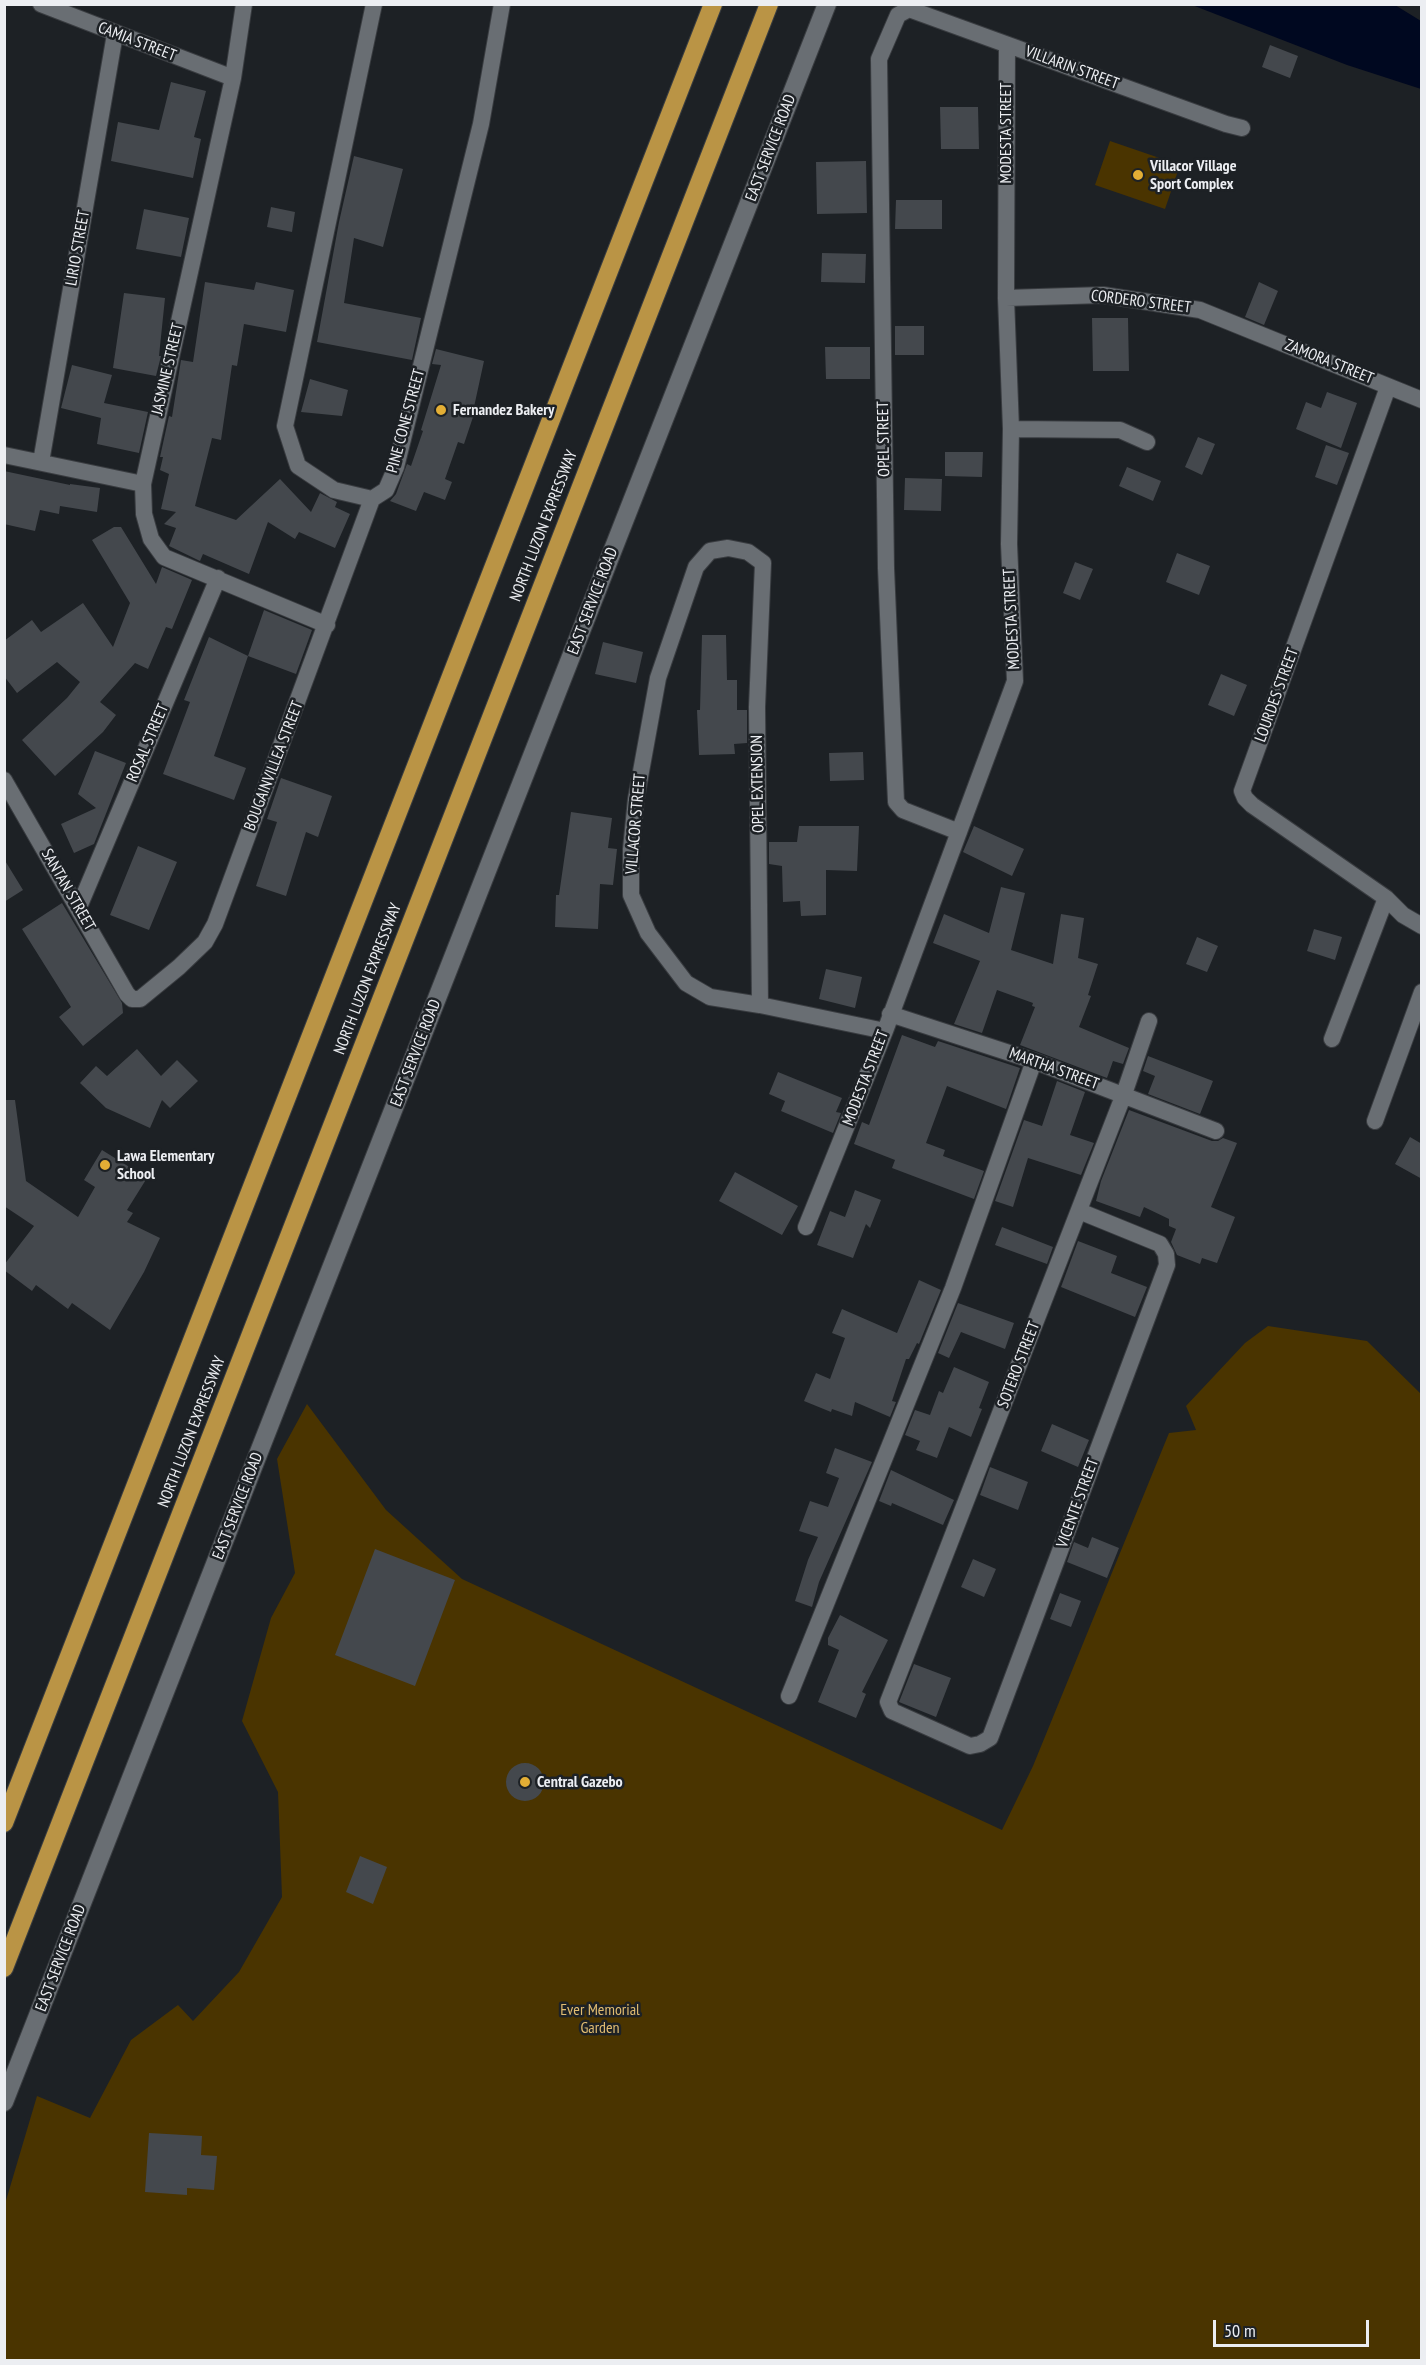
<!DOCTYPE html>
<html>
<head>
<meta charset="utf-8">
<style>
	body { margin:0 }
	#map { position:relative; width:1426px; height:2365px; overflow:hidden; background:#1d2125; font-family:"PT Sans Narrow",sans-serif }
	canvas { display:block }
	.frame { position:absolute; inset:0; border:6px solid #eceef2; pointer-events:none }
	.scale { position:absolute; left:1213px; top:2320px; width:156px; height:27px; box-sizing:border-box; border:3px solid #eceef2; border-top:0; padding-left:8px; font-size:18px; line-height:21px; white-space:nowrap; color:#eceef2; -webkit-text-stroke:4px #1d2125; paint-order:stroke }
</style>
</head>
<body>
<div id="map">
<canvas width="1426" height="2365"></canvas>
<div class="frame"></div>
<div class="scale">50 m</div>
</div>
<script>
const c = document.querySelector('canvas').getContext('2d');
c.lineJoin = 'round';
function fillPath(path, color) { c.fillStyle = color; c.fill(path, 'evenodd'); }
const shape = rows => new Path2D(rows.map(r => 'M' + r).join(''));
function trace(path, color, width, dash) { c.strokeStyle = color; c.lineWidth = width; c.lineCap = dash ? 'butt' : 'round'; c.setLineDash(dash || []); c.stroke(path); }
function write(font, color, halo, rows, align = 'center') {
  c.font = font + ' "PT Sans Narrow",sans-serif'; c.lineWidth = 5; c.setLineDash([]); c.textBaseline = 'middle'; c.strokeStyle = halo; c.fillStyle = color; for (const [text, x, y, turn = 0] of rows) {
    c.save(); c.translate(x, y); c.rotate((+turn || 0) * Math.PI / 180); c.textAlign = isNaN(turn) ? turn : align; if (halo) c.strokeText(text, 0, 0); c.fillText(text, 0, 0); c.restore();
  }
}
fillPath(shape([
	[1110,141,1180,165,1165,209,1095,185],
	[1268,1326,1367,1341,1421,1394,1421,2360,5,2360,5,2204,37,2096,90,2118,131,2040,178,2005,193,2021,239,1972,282,1897,278,1792,242,1721,271,1618,295,1573,277,1459,307,1404,386,1510,462,1579,1002,1830,1033,1766,1169,1433,1196,1430,1186,1406,1245,1343]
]), '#4a3400');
fillPath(shape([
	[1192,5,1395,5,1421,21,1421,89,1347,65]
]), '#000820');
fillPath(shape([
	[1270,45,1298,56,1290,78,1262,67],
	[171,82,206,91,194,137,201,139,193,178,111,161,118,122,159,130],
	[940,107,978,107,979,149,941,149],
	[354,156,403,169,383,247,354,238,344,303,421,318,412,360,317,342,339,222],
	[866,161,867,213,817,214,816,162],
	[896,200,942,200,942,229,895,229],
	[271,207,295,212,292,232,267,227],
	[144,209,189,218,181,257,136,249],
	[822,253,866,254,865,283,821,282],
	[205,282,254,290,256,282,294,290,286,332,244,324,237,366,232,365,221,440,212,438,195,506,236,520,280,479,311,512,320,493,337,502,335,507,350,514,335,548,299,532,295,539,268,522,249,574,203,554,200,561,169,546,176,528,164,524,176,512,161,509,169,474,160,470,163,457,160,457,169,416,172,417,181,360,193,362],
	[1259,282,1278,291,1264,325,1245,317],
	[124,293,165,298,159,356,161,356,156,376,113,368],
	[1092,318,1128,318,1129,371,1093,371],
	[895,326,924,326,924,355,895,355],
	[825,347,870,347,870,379,826,379],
	[436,349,484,361,474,407,476,408,464,444,458,442,445,479,452,482,445,500,424,492,416,511,390,501,396,494,407,464,411,466,423,431,421,430,441,365,432,364],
	[72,365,112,375,104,403,148,412,139,453,97,444,101,418,61,408],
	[310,379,348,390,342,416,301,412],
	[1327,392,1357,403,1341,448,1296,429,1306,402,1321,408],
	[1198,437,1215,444,1202,475,1185,467],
	[1326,445,1349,453,1337,485,1315,477],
	[945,452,983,452,982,477,945,476],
	[1127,467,1161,481,1153,501,1119,486],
	[4,471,70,485,70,484,100,488,97,512,60,506,59,514,40,510,35,531,4,524],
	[905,478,942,479,941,511,904,510],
	[114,527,121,527,156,584,162,567,192,580,172,629,166,627,148,669,135,663,100,702,116,715,103,732,55,776,22,740,67,698,80,682,57,662,17,693,4,676,4,641,32,620,41,632,83,603,113,647,130,603,92,540],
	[1177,553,1210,566,1199,595,1166,582],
	[1075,562,1093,569,1080,600,1063,593],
	[264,610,312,630,296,674,248,656],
	[702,635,726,635,727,680,737,680,737,710,747,710,747,743,734,744,735,754,699,755,697,710,700,710],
	[209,637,248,656,214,756,246,768,234,800,163,774,190,702,184,700],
	[603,642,643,652,636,683,595,674],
	[1221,674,1247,685,1234,716,1208,705],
	[95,751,126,763,94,844,74,853,61,824,96,808,78,794],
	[863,752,864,780,830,781,829,753],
	[281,778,332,796,318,837,306,832,286,896,256,886,277,822,267,819],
	[571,812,612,818,608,848,617,849,613,885,600,884,598,929,555,927,556,895,559,895],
	[799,826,859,826,857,871,826,870,826,915,801,916,800,901,783,902,782,866,769,864,769,842,797,842],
	[974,826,1024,849,1012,876,963,852],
	[138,846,177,862,149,930,110,915],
	[4,859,23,890,4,902],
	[1001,887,1025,893,1011,950,1053,964,1061,914,1084,918,1078,958,1098,964,1088,995,1091,996,1079,1027,1129,1048,1123,1064,1113,1061,1107,1078,1020,1045,1035,1007,1032,1006,1033,1003,997,990,982,1033,954,1024,980,961,933,943,944,914,989,933],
	[62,903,122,1003,123,1013,83,1046,59,1017,71,1007,22,929],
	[1314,929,1342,937,1335,960,1307,951],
	[1197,937,1218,946,1207,972,1186,964],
	[826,969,862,977,855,1008,819,999],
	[902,1035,935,1047,938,1041,1020,1068,1006,1109,947,1086,926,1143,945,1150,943,1156,984,1171,974,1199,892,1168,895,1160,854,1144,862,1122,869,1125],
	[137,1049,161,1076,177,1060,198,1081,170,1108,162,1100,150,1128,106,1108,80,1083,96,1066,107,1076],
	[1148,1056,1213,1081,1200,1114,1148,1094,1155,1076,1143,1071],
	[778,1072,842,1098,836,1112,841,1113,833,1133,781,1111,785,1101,769,1094],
	[1057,1081,1085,1092,1070,1135,1094,1143,1081,1175,1028,1158,1013,1207,995,1201,1024,1120,1042,1126],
	[4,1100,15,1100,26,1181,78,1217,95,1187,84,1180,102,1150,147,1178,127,1210,133,1213,127,1222,160,1238,144,1272,110,1330,72,1303,68,1309,36,1285,32,1291,4,1270,4,1265,34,1226,4,1206],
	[1129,1110,1212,1141,1218,1141,1223,1138,1237,1143,1211,1207,1235,1217,1217,1263,1202,1258,1200,1264,1177,1255,1171,1242,1176,1229,1169,1226,1169,1219,1144,1207,1140,1217,1096,1201,1101,1181],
	[1410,1137,1422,1144,1422,1179,1395,1164],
	[735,1172,798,1206,782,1235,719,1201],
	[855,1190,881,1200,870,1228,866,1224,853,1258,817,1245,830,1211,845,1217],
	[1002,1227,1053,1247,1047,1264,995,1245],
	[1078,1241,1117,1256,1111,1273,1147,1287,1135,1317,1061,1287],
	[919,1280,941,1290,919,1344,917,1343,909,1359,906,1359,892,1401,896,1402,890,1417,855,1402,852,1416,832,1409,831,1412,804,1401,816,1373,830,1379,845,1338,832,1333,842,1309,897,1333],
	[958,1303,1014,1323,1005,1349,961,1332,949,1358,938,1353],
	[954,1367,989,1382,979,1408,982,1409,971,1437,949,1427,937,1458,916,1450,920,1441,905,1435,915,1410,930,1415,939,1391,943,1393],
	[1052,1424,1089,1440,1078,1467,1041,1451],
	[835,1448,872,1462,819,1582,812,1607,795,1601,808,1560,818,1537,799,1531,810,1501,828,1507,839,1478,826,1473],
	[990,1467,1028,1482,1018,1510,980,1495],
	[891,1470,954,1500,943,1525,892,1503,891,1506,879,1501],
	[1092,1537,1119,1548,1107,1578,1067,1562,1074,1542,1088,1548],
	[375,1549,455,1580,415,1686,335,1655],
	[973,1559,996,1569,984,1597,961,1587],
	[1060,1593,1081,1601,1071,1627,1050,1619],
	[840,1615,888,1640,862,1692,866,1694,856,1718,818,1702,839,1650,828,1645,828,1638],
	[914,1664,951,1678,936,1717,899,1702],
	'506 1782a19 19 0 1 1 38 0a19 19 0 1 1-38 0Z',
	[360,1856,387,1867,373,1904,346,1892],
	[149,2133,202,2136,201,2155,217,2156,214,2190,187,2188,187,2195,145,2192]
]), '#44484d');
const street = shape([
	[41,4,233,78],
	[244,4,233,78,143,484,144,514,151,539,164,557,327,625],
	[374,4,285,426,298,466,334,490,372,499,386,490,396,467,481,124,502,4],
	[1006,298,1103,295,1200,310,1422,400],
	[1388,387,1242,791,1245,798,1252,805,1386,898,1403,915,1422,926],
	[1011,429,1120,430,1147,442],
	[4,455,143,484],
	[41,462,115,34],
	[4,780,127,994,132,999,140,999,179,967,205,942,215,924,372,499],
	[959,832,903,810,896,802,886,568,879,59,898,15,909,9,1226,124,1242,128],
	[79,907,218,578],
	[760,1005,757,707,763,563,748,552,728,548,710,551,696,567,658,678,636,799,631,849,631,895,648,933,686,983,710,997,760,1005,885,1031],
	[890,1014,1034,1061,1216,1131],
	[1332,1039,1386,898],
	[1375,1121,1422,992],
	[1079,1211,1160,1244,1166,1254,1167,1265,990,1738,980,1744,970,1746,892,1711,888,1702,1124,1094,1149,1021],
	[806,1227,885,1031,1015,681,1009,544,1011,429,1006,298,1007,45],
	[789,1696,953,1288,1034,1061]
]);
const secondary = shape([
	[4,2102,827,4]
]);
const highway = shape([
	[4,1823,713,4],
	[4,1968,769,4]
]);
trace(street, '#393c40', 18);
trace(secondary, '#393c40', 20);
trace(highway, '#393c40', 20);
trace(street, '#696e73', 16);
trace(secondary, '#696e73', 18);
trace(highway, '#ba9445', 18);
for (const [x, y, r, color] of [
	[1138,175,6,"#e3ae35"],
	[441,410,6,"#e3ae35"],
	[105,1165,6,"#e3ae35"],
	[525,1782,6,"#e3ae35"]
]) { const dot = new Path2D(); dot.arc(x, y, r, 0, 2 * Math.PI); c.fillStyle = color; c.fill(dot); trace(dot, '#1d2125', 2); }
write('16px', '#eceef2', '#1d2125', [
	["CAMIA STREET",137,42,21],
	["VILLARIN STREET",1072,68,20],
	["MODESTA STREET",1006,133,-90],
	["EAST SERVICE ROAD",771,148,-69],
	["LIRIO STREET",78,248,-80],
	["CORDERO STREET",1141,302,7],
	["ZAMORA STREET",1329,362,22],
	["JASMINE STREET",168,369,-77],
	["PINE CONE STREET",406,421,-75],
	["OPEL STREET",884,439,-91],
	["NORTH LUZON EXPRESSWAY",544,526,-69],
	["EAST SERVICE ROAD",593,601,-69],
	["MODESTA STREET",1012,619,-93],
	["LOURDES STREET",1277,695,-70],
	["ROSAL STREET",148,743,-67],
	["BOUGAINVILLEA STREET",274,766,-69],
	["OPEL EXTENSION",758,784,-91],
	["VILLACOR STREET",636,824,-85],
	["SANTAN STREET",68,890,60],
	["NORTH LUZON EXPRESSWAY",368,979,-69],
	["EAST SERVICE ROAD",416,1053,-69],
	["MARTHA STREET",1054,1069,20],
	["MODESTA STREET",866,1078,-69],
	["SOTERO STREET",1019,1365,-69],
	["NORTH LUZON EXPRESSWAY",192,1432,-69],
	["VICENTE STREET",1078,1503,-70],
	["EAST SERVICE ROAD",238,1506,-69],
	["EAST SERVICE ROAD",61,1958,-69]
]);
write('bold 16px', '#eceef2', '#1d2125', [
	["Villacor Village",1150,166],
	["Sport Complex",1150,184],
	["Fernandez Bakery",453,410],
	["Lawa Elementary",117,1156],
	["School",117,1174],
	["Central Gazebo",537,1782]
], 'left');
write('16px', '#e1bc71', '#1d2125', [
	["Ever Memorial",600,2010],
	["Garden",600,2028]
]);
</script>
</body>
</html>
